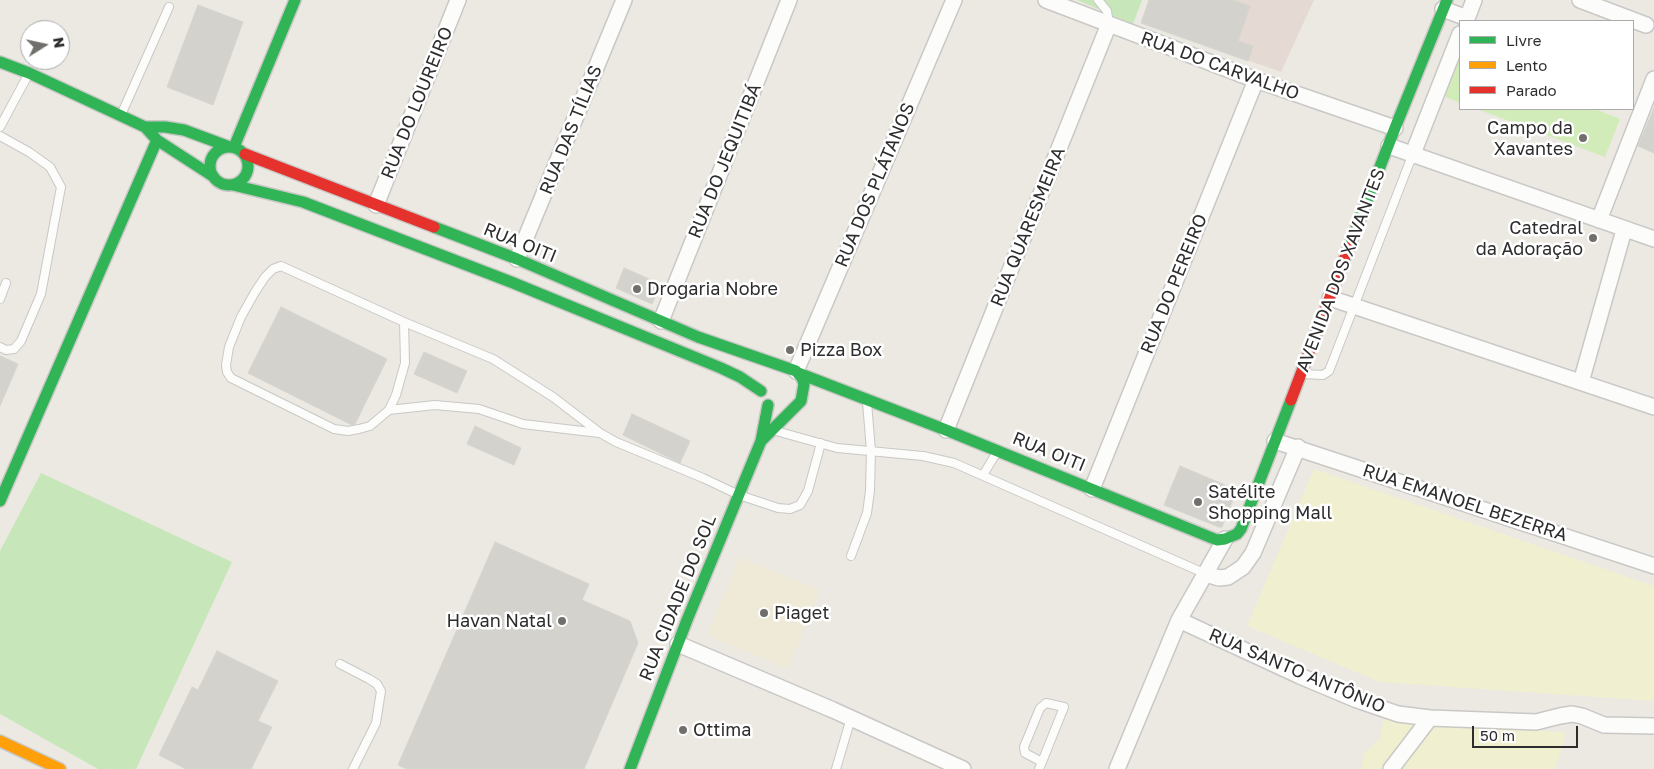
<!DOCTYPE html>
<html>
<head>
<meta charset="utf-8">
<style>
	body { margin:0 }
	#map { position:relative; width:1654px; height:769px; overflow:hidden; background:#ece9e2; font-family:"Golos Text",sans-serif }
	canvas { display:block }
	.legend { position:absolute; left:1459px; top:20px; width:175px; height:90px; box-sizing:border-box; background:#fff; border:1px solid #ababab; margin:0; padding:6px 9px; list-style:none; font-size:15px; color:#2d2d2d }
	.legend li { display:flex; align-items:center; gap:10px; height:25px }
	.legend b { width:25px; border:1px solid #ababab }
	.north { position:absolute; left:20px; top:20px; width:50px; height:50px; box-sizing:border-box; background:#fff; border:1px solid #ababab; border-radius:50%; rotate:80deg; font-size:14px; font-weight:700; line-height:20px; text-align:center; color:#2d2d2d }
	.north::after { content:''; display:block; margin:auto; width:18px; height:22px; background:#706f6c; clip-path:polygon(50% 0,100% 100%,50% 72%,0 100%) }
	.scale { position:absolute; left:1472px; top:726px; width:106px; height:22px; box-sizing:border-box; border:2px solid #2d2d2d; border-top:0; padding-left:6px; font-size:15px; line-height:18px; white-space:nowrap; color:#2d2d2d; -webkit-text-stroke:4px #fff; paint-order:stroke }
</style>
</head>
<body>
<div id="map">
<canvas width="1654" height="769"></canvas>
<ul class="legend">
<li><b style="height:6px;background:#30b455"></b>Livre</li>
<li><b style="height:6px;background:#ff9f0a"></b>Lento</li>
<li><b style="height:6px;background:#e5322d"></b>Parado</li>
</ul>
<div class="north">N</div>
<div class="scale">50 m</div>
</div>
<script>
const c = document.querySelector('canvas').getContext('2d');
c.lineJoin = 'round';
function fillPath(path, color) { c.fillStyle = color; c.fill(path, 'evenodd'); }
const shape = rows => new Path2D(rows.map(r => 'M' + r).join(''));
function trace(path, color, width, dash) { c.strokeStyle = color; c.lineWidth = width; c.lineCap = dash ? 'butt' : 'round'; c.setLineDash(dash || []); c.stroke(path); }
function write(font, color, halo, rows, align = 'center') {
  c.font = font + ' "Golos Text",sans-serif'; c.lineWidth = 5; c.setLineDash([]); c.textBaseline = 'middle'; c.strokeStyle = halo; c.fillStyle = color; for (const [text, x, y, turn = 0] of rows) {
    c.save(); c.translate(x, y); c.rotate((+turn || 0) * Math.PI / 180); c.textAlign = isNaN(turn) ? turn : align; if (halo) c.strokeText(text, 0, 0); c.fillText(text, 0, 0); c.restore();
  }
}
fillPath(shape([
	[739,557,820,591,788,669,707,635]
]), '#eeead7');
fillPath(shape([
	[1149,0,1314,0,1281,72,1141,23]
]), '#e5d9d4');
fillPath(shape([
	[1077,0,1142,0,1133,24],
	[41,473,232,562,136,769,98,769,0,714,0,551]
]), '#c7e7ba');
fillPath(shape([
	[1314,469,1654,586,1654,701,1380,682,1247,626],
	[1385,716,1566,733,1555,769,1361,769,1364,754,1379,740]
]), '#f0efd0');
fillPath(shape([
	[1460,56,1460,103,1444,96],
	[1477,109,1595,109,1620,119,1605,157]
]), '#d1ecb8');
const building = shape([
	[1149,0,1232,0,1250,6,1238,41,1253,46,1248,61,1141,23,1149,0],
	[198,5,243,22,213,105,167,87,198,5],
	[1654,108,1654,153,1638,146,1654,108],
	[624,268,661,284,652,304,616,288,624,268],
	[281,307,387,359,355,424,352,425,248,373,281,307],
	[424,352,467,371,457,393,414,374,424,352],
	[0,356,18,364,0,406,0,356],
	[632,414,690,441,680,463,623,435,632,414],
	[475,426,521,448,514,465,467,444,475,426],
	[1180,466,1237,490,1222,527,1219,527,1164,505,1180,466],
	[495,542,589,584,582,600,630,621,638,643,584,769,407,769,398,765,495,542],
	[217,651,278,681,258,721,272,727,251,769,186,769,159,755,192,687,198,690,217,651]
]);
fillPath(building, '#d4d2cd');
trace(building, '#d6d4ce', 1);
const lane = shape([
	[1098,0,1107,11,1109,24],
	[121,115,169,7],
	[0,127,28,75],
	[0,136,29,152,50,167,61,187,41,294,21,341,14,349,6,350,0,347],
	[0,299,6,283],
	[404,322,405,363,396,395,389,410,370,426,359,429,348,431,334,429,231,378,227,372,226,365,229,347,241,317,255,292,265,277,273,269,281,266,404,322,493,359,553,397,600,433,616,442,703,478,739,495,778,508,790,509,800,505,808,491,821,443],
	[1303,374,1323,375,1329,371,1412,156],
	[389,410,435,405,479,409,523,424,599,433],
	[776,431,837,448,923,456,954,463,1206,574],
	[983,475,997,452],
	[851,556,867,513,870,491,871,451,867,402],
	[340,664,369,679,377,684,381,691,376,723,353,769],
	[836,769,851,718],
	[1039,769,1042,762,1064,707,1046,703,1040,708,1024,747,1025,753,1042,762]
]);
const street = shape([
	[1046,0,1256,80,1395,128],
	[1580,0,1646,25],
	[1443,9,1467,18],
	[1466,21,1474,0],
	[1389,146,1654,239],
	[1412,156,1460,34],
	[376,205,458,0],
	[1599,220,1654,79],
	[517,259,624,0],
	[1330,298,1654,407],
	[661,321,789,0],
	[796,371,954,0],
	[1581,382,1624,230],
	[946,430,1109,24],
	[1275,441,1654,566],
	[1092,489,1256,80],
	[1206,574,1219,578,1228,577,1243,567,1253,553,1298,447],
	[1179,620,1300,676,1357,700,1398,714,1430,718,1536,722,1560,716,1572,714,1582,716,1604,725,1654,726],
	[678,644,833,710,963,769],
	[1117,769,1179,620,1225,539],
	[1391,769,1430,718]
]);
const fast = shape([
	[0,62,29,73,145,127,157,140,214,177],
	[145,127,165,127,184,130,227,146],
	'210 166a19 19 0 1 1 38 0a19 19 0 1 1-38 0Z',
	[234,147,295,0],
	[233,185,303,202,511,282,721,368,740,377,761,391],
	[434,227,517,259,698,337,796,371,802,378,804,384,801,401,761,441],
	[1349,247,1395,128,1447,0],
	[798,373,946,430,1217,540,1225,539,1237,534,1241,529,1291,400],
	[0,501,157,140],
	[630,769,687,620,761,441,768,405]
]);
const slow = shape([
	[0,741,60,769]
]);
const jam = shape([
	[245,154,434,227],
	[1291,400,1349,247]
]);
trace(lane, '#c9c8c7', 10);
trace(street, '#c9c8c7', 18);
trace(fast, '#c9c8c7', 14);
trace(slow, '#c9c8c7', 14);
trace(jam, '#c9c8c7', 14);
trace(lane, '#fcfcfb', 8);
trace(street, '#fcfcfb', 15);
trace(fast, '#30b455', 11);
trace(slow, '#ff9f0a', 11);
trace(jam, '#e5322d', 11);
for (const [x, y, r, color] of [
	[1583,138,5,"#706f6c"],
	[1593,238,5,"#706f6c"],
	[637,289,5,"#706f6c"],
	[790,350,5,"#706f6c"],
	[1198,502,5,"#706f6c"],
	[764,613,5,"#706f6c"],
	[562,621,5,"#706f6c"],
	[683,730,5,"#706f6c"]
]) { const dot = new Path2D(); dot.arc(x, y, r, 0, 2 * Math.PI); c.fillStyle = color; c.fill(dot); trace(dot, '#fff', 2); }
write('18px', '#2d2d2d', '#fff', [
	["RUA DO CARVALHO",1220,66,20],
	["RUA DO LOUREIRO",417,103,-68],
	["RUA DAS TÍLIAS",571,130,-68],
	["RUA DO JEQUITIBÁ",725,161,-68],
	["RUA DOS PLÁTANOS",875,185,-67],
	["RUA QUARESMEIRA",1028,227,-68],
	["RUA OITI",520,243,22],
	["AVENIDA DOS XAVANTES",1341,270,-69],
	["RUA DO PEREIRO",1174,284,-68],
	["RUA OITI",1049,452,22],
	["RUA EMANOEL BEZERRA",1465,503,18],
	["RUA CIDADE DO SOL",678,598,-68],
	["RUA SANTO ANTÔNIO",1297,671,23]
]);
write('18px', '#2d2d2d', '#fff', [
	["Campo da",1573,128,"right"],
	["Xavantes",1573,149,"right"],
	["Catedral",1583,228,"right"],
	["da Adoração",1583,249,"right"],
	["Drogaria Nobre",647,289],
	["Pizza Box",800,350],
	["Satélite",1208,492],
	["Shopping Mall",1208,513],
	["Piaget",774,613],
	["Havan Natal",552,621,"right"],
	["Ottima",693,730]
], 'left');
</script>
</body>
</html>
